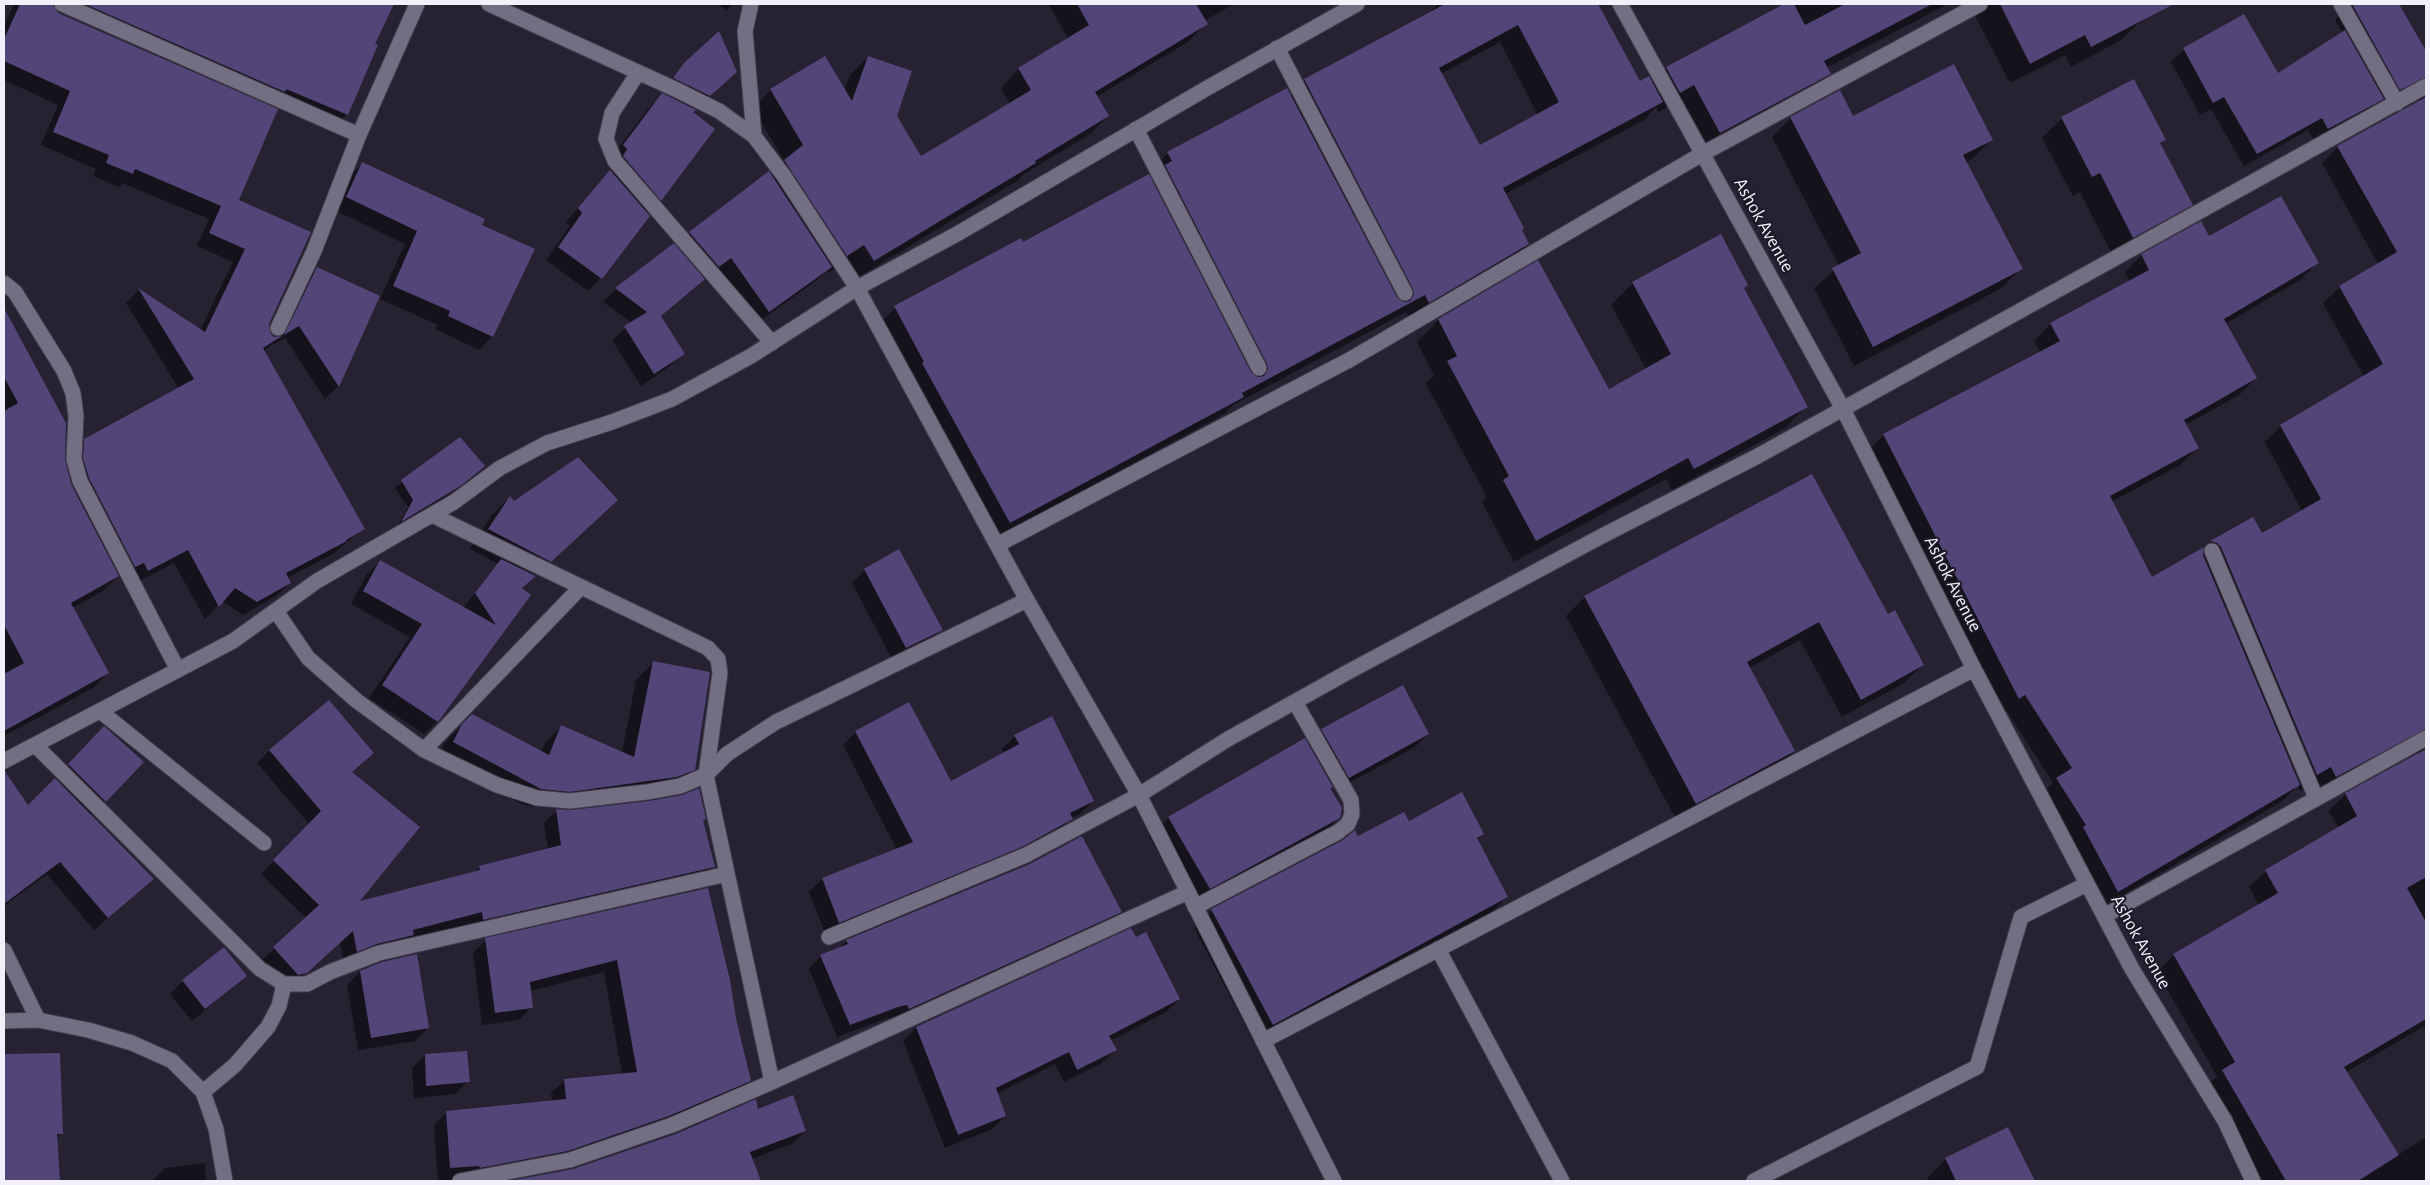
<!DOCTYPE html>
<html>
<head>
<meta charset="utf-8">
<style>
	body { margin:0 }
	#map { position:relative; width:2430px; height:1185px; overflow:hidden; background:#262232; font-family:"Alegreya Sans",sans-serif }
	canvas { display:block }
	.frame { position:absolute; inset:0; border:5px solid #f2f0fb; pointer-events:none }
</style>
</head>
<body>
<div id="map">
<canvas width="2430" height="1185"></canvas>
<div class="frame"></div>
</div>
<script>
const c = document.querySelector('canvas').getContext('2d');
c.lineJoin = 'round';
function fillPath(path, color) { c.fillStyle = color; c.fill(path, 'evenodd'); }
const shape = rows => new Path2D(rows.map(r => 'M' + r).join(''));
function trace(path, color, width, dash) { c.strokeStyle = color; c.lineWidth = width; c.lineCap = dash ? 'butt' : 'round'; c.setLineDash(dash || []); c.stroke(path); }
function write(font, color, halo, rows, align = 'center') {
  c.font = font + ' "Alegreya Sans",sans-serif'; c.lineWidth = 4; c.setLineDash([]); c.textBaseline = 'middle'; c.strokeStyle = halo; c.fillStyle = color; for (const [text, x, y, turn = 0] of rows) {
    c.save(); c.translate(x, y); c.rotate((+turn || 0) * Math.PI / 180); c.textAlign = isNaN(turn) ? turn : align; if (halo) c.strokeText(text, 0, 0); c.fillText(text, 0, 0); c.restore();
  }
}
fillPath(shape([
	[14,4,392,4,373,44,347,114,334,128,273,102,271,105,53,9,238,200,269,334,277,338,304,282,317,269,379,297,338,386,325,399,285,338,273,345,275,342,263,352,363,528,333,554,287,578,290,583,276,596,243,615,222,601,205,619,174,563,134,584,130,575,122,580,119,575,103,591,72,608,107,673,93,688,4,736,4,676,7,674,4,667,4,310,65,423,63,459,70,484,76,496,71,472,71,454,85,440,179,389,126,303,139,290,200,330,233,262,197,246,209,219,122,183,119,187,93,176,96,169,41,145,58,105,4,80,4,26],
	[718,4,733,4,727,11],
	[1048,4,1234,4,1204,21,1206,23,1188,42,1096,97,1108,116,1090,134,1024,174,1017,181,855,279,845,262,829,273,827,271,817,280,756,324,717,270,705,280,704,278,660,317,683,353,670,366,641,386,612,340,632,323,603,302,616,289,674,245,675,247,690,233,768,173,770,175,784,161,753,108,771,90,844,91,850,75,868,57,895,116,920,158,1010,104,1001,88,1019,69,1069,39],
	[1438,4,1584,4,1590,17,1640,83,1651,83,1666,68,1787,4,1948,4,1826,68,1829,74,1809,94,1700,153,1674,104,1659,112,1656,107,1644,120,1505,194,1528,244,1510,262,1410,320,1406,312,1233,405,1224,414,992,540,877,326,895,308,1151,181,1154,178,1150,171,1168,153,1290,95,1305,80,1426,16],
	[1500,42,1538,115,1480,147,1441,74],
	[1969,4,2133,4,2142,20,2121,40,2071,67,2065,55,2010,83],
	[2351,4,2397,4,2426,53,2426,1025,2346,1072,2398,1155,2426,1137,2426,1181,2260,1181,2206,1087,2217,1076,2157,972,2174,955,2259,905,2249,887,2266,871,2339,828,2329,811,2346,794,2418,754,2418,751,2319,793,2314,783,2300,791,2298,785,2281,802,2101,908,2040,796,2053,783,2007,711,2002,715,1867,452,1884,435,2040,352,2034,341,2051,324,2130,282,2125,272,2142,255,2209,238,2317,263,2300,280,2225,324,2256,378,2239,395,2185,425,2197,448,2180,465,2111,502,2151,578,2202,551,2211,542,2253,519,2261,534,2302,511,2265,442,2281,426,2364,377,2323,303,2340,287,2378,264,2322,163,2338,147,2419,102,2415,95,2383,105,2381,100,2369,111,2315,142,2308,130,2244,166,2211,109,2200,115,2171,62,2184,49,2278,75,2343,33,2335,20],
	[685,64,736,72,696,109,661,91],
	[662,95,661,200,646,214,601,278,588,291,546,260,570,226,566,222,611,170,615,162,610,159,649,108],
	[1791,118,1853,118,1992,139,1972,159,1966,162,2021,268,2002,288,1854,366,1814,288,1839,266,1772,137],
	[2062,118,2164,140,2159,145,2191,204,2172,224,2113,256,2080,192,2073,196,2042,138],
	[362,164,480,225,533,250,492,337,479,350,435,329,438,325,380,299,405,244,334,210,349,177],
	[1538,262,1608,390,1646,369,1611,305,1633,283,1743,289,1806,406,1785,428,1672,490,1666,479,1514,562,1482,502,1487,497,1426,384,1434,375,1417,342,1438,320],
	[460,439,477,472,454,491,398,525,408,507,395,488],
	[510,497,514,502,616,500,521,589,437,721,424,734,369,698,410,637,351,604,367,574,381,561,463,608,498,564,470,549,491,516],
	[865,570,941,630,928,643,893,661,852,583],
	[1585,597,1887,615,1923,665,1904,683,1842,717,1800,640,1749,668,1794,751,1775,770,1677,821,1566,616],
	[653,663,694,768,676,785,628,799,552,808,524,805,437,759,445,742,472,715,541,752,545,743,562,726,622,753,636,680],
	[1322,730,1428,734,1415,747,1336,790,1333,785,1329,788,1339,818,1319,837,1190,907,1149,837,1169,818,1304,740,1307,745],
	[856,732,950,782,1004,753,1002,749,1015,736,1093,801,1080,814,1071,818,1059,832,1008,859,826,935,809,892,822,879,897,850,843,745],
	[91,741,142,762,90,816,153,879,94,930,47,874,4,906,4,777,7,774,28,807],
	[270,750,359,765,351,773,356,904,473,874,480,867,548,850,544,823,557,810,705,819,702,821,714,866,701,879,470,932,469,925,407,941,344,964,340,942,290,987,261,961,306,918,261,874,309,824,257,763],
	[1409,822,1483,834,1477,840,1507,897,1489,915,1254,1042,1194,928,1212,910,1358,838],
	[707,889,750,1080,737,1094,654,1129,482,1177,438,1181,434,1125,447,1112,552,1101,551,1093,565,1080,622,1074,604,972,530,991,532,1007,519,1020,482,1025,473,953,486,940],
	[1121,911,1108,924,896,1021,894,1017,884,1019,837,1037,809,969,821,956,839,949,847,941],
	[1131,930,1179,999,1166,1012,1110,1041,1115,1050,1102,1063,1064,1082,1055,1064,996,1094,1005,1116,992,1129,945,1148,903,1041,916,1028],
	[360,972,428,1028,415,1041,358,1050,347,985],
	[245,976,192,1021,170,994,183,981],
	[59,1054,62,1133,56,1138,59,1181,4,1181,4,1056],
	[425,1055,468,1081,455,1094,414,1098,412,1068],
	[757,1111,805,1131,792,1144,751,1159,758,1177,753,1181,517,1181,573,1170],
	[2008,1129,2033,1181,1928,1181,1927,1179,1946,1159],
	[205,1163,206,1181,152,1181,165,1168]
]), '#0007');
fillPath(shape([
	[20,4,53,4,58,13,278,109,239,200,311,232,269,324,271,334,274,337,282,336,263,348,365,529,346,540,347,541,286,573,291,583,257,602,235,588,219,607,188,550,148,571,144,563,135,567,89,478,83,458,84,439,194,379,138,288,205,332,245,249,209,233,221,206,135,169,133,174,106,163,109,155,53,132,70,91,4,61,4,39],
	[85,4,394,4,375,44,378,45,348,115,286,89,285,92],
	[1077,4,1196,4,1208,24,1095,92,1109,116,1035,161,1036,163,874,261,864,245,847,256,784,160,803,145,770,89,825,56,852,101,868,56,912,71,897,116,921,156,1031,90,1018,68,1089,25],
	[1445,4,1598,4,1640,81,1649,76,1663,102,1503,188,1524,228,1522,230,1529,244,1429,303,1425,295,1242,393,1244,397,1010,523,922,363,924,362,894,306,1021,238,1023,242,1149,174,1251,372,1258,377,1264,376,1268,369,1267,364,1165,165,1172,161,1167,152,1287,88,1397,297,1404,302,1410,301,1414,294,1413,289,1304,79],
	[1518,25,1559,102,1480,145,1439,68],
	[1784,4,1794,4,1805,25,1845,4,1932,4,1824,61,1831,74,1720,133,1694,85,1680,93,1666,67],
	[2000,4,2174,4,2091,47,2085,35,2030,64],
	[2352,4,2399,4,2426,51,2426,77,2400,90],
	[2244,14,2278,73,2345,30,2384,99,2328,129,2322,118,2257,154,2224,97,2213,103,2183,48],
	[719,31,737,72,710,96,673,78,684,63],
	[1954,64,1993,140,1963,155,2023,269,1873,347,1832,268,1861,253,1790,117,1840,90,1853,116],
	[2134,79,2166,140,2160,143,2193,205,2133,238,2100,173,2092,177,2061,117],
	[662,93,696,110,693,112,715,129,661,201,623,156,627,149,623,145],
	[2426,97,2426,729,2336,777,2331,767,2317,775,2221,547,2217,543,2210,541,2253,517,2262,533,2321,499,2280,425,2383,364,2339,286,2397,252,2337,146],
	[362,162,485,219,482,225,535,249,493,337,448,316,450,311,393,286,417,231,346,197],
	[610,170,650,216,602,279,558,247,582,213,578,208],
	[769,171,832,267,769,312,731,258,719,267,689,232],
	[2281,196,2319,263,2224,319,2257,378,2184,420,2199,448,2110,496,2152,577,2204,547,2203,555,2300,785,2118,892,2083,827,2086,825,2056,778,2072,768,2025,695,2019,699,1883,434,2060,341,2050,323,2149,270,2141,254,2201,221,2209,236],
	[1721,234,1748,285,1744,288,1808,407,1694,469,1688,458,1536,541,1503,480,1509,476,1447,361,1457,356,1438,319,1538,260,1609,389,1671,354,1632,282],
	[674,243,705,279,661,316,685,354,654,374,624,326,647,312,615,288],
	[317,267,380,296,339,387,299,326,284,335],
	[4,308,66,423,65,459,71,484,119,576,71,603,109,673,4,731,4,674,24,663,4,625,4,411,18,403,4,377],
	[460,437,485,466,462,485,401,522,413,500,401,480],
	[578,457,618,500,551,562,488,529,510,496,514,501],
	[1812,474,1888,614,1895,610,1924,665,1861,700,1819,622,1747,662,1795,751,1696,804,1584,596],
	[899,549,943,630,906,648,864,569],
	[501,559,536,576,522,588,531,595,438,722,382,685,422,624,363,591,380,560,496,625,475,593],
	[653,661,710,672,695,770,677,777,570,792,541,789,453,742,462,724,472,714,549,755,561,725,634,757],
	[1403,685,1429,734,1349,778,1321,729],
	[329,700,374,753,352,772,420,827,360,901,480,870,479,866,561,845,556,809,571,810,649,801,682,795,699,788,706,819,703,820,715,867,483,920,482,912,413,930,414,935,377,944,357,952,353,931,307,973,298,975,273,947,319,905,273,860,321,811,269,750],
	[909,702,951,781,1019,744,1014,735,1052,716,1094,801,1070,813,1073,819,1022,847,839,923,822,878,913,842,855,731],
	[104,726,144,762,106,802,68,764],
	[1305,738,1333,787,1330,788,1342,808,1340,818,1210,889,1168,817],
	[2426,749,2426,877,2407,888,2426,922,2426,1019,2344,1067,2399,1155,2358,1181,2286,1181,2222,1070,2235,1062,2173,954,2278,893,2265,870,2357,816,2345,793],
	[4,770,28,805,55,778,154,879,108,918,60,862,4,904],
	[1462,792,1484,834,1477,838,1508,897,1273,1025,1211,909,1343,840,1355,830,1358,836,1404,812,1409,821],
	[1082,836,1122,912,909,1009,907,1005,898,1007,850,1025,820,955,848,944,846,940,1030,864],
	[708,888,730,980,736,1018,751,1081,669,1116,568,1151,480,1168,479,1166,450,1168,446,1111,566,1099,564,1079,637,1072,617,960,530,982,533,1008,495,1013,485,938],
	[1131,928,1136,937,1146,932,1180,999,1109,1036,1117,1050,1077,1070,1069,1052,996,1088,1006,1116,958,1135,916,1027],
	[224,947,247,976,205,1009,182,980],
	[417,954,429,1028,371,1038,360,971,382,962],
	[467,1051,470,1082,426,1086,425,1054],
	[60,1053,63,1134,57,1134,60,1181,4,1181,4,1054],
	[793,1095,806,1131,750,1152,761,1181,509,1181,573,1169,676,1134,756,1099,758,1109],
	[2008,1127,2035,1181,1956,1181,1945,1158]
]), '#534578');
const service = shape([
	[1277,48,1405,293],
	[1136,129,1259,368]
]);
const minor = shape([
	[62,4,359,135],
	[489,4,677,90,719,111,754,136,784,176,857,288,1027,600,1139,795,1334,1181],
	[751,4,745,31,754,136],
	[1620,4,1843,409,1974,669,2132,969,2225,1121,2253,1181],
	[2341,4,2397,103],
	[638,73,612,113,606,139,615,161,772,343],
	[4,283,15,292,64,371,73,393,76,416,74,459,80,481,178,670],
	[278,328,314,251,359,135,417,4],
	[432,515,708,648,718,659,720,673,706,775,772,1082],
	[997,545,1351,359,1702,154,1980,4],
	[2212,551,2316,798],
	[276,611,308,658,357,701,424,750,497,785,537,798,570,801,647,792,680,786,706,775,727,754,776,722,1027,600],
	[100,711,264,843],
	[36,746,260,969,284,984,307,984,330,972,379,953,727,874],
	[424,750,581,587],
	[4,761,233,641,317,581,454,502,500,468,547,443,612,422,672,399,751,356,857,288,957,234,1209,87,1357,4],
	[1195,907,1338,832,1348,824,1352,814,1351,800,1295,702],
	[2104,916,2426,738],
	[829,937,1026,855,1139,795,1228,739,1348,672,1602,536,1756,457,2426,86],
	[1438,949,1562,1181],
	[4,950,38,1020],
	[4,1021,38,1020,88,1030,132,1043,172,1061,203,1092,216,1129,225,1181],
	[1263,1041,1974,669],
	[203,1092,235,1065,268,1027,279,1006,284,984],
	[460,1181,570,1160,672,1125,772,1082,1188,892],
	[1754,1181,1977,1067,2021,917,2087,884]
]);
trace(service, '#413d4c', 17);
trace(minor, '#413d4c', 17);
trace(service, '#736f82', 15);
trace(minor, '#736f82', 15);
write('19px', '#f2f0fb', '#1c1928', [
	["Ashok Avenue",1764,225,61],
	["Ashok Avenue",1953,584,63],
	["Ashok Avenue",2141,942,61]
]);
</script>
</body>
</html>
